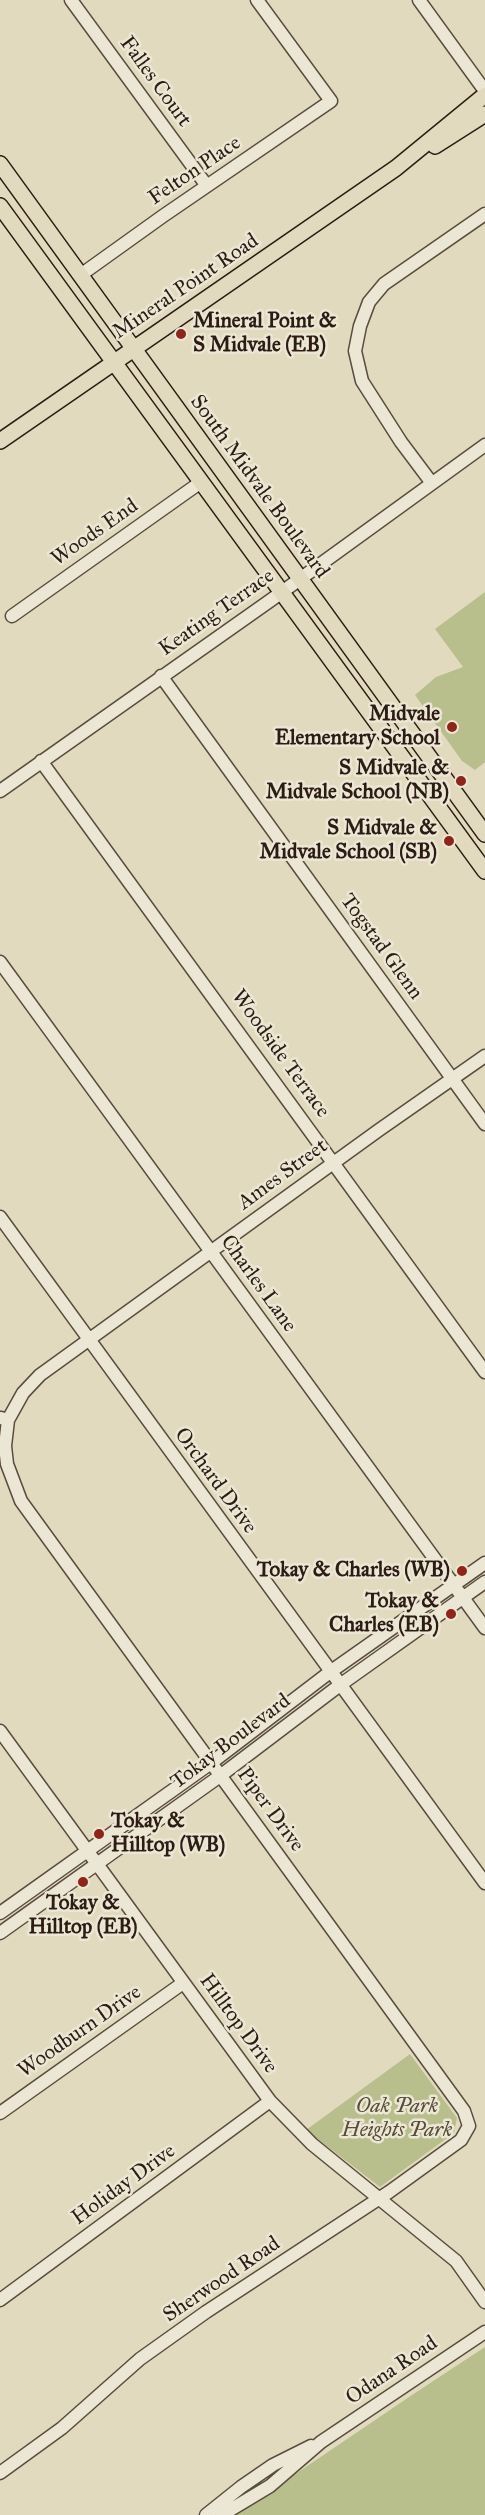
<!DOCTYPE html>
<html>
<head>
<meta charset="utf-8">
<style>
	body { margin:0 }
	canvas { display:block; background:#e2dabe }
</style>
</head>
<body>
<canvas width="485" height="2515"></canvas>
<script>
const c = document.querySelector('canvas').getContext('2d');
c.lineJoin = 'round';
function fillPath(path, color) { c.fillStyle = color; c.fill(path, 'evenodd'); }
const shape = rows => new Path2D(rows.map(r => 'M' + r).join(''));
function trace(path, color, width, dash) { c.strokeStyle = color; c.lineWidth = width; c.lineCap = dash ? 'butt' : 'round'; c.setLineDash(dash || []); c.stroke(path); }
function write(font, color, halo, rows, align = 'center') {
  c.font = font + ' "IM FELL Great Primer",serif'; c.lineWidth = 5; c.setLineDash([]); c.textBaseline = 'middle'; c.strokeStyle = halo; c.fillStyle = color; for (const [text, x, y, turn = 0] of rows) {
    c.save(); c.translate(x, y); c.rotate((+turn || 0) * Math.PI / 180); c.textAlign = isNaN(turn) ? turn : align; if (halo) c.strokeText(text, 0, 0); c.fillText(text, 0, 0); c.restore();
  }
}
fillPath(shape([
	[485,592,485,762,475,770,462,761,415,695,436,677,463,667,435,629],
	[410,2054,457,2118,454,2133,380,2187,306,2130],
	[485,2347,485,2515,235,2515,412,2395]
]), '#b9be8d');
const minor = shape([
	[71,0,207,186],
	[419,0,485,91],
	[82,274,163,216,331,101,257,0],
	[431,482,401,442,362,381,355,351,360,326,369,302,384,284,485,214],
	[12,616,201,482],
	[161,676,485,1124],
	[41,761,485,1372],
	[0,791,271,600,485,445],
	[0,962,485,1628],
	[0,1217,485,1883],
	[1,1418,8,1420,23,1393,40,1375,379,1130,485,1056],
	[0,1731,270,2101,312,2144,456,2261,485,2302],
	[0,1913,211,1763,330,1672,485,1563],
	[0,1933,220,1776,340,1685,485,1582],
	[0,2113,183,1983],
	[0,2300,270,2101],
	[0,2473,62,2428,140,2359,206,2312,389,2192,461,2140,469,2126,464,2111,21,1501,7,1464,5,1446,8,1420],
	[206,2515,241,2487,273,2465,311,2446],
	[222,2515,270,2486,321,2442,485,2332]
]);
const major = shape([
	[435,146,485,114],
	[0,164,485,834],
	[0,206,485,871],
	[0,441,396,168,485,95]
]);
trace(minor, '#5a4c3e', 15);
trace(major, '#2d1c14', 18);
trace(minor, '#ece7d5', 12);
trace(major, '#e2dabe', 15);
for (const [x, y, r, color] of [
	[181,334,6,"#8f2418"],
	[452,727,6,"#8f2418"],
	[461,781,6,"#8f2418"],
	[449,841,6,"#8f2418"],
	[462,1571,6,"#8f2418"],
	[451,1614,6,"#8f2418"],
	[99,1834,6,"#8f2418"],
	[83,1882,6,"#8f2418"]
]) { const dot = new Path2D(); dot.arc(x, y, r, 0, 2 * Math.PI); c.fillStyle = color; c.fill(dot); trace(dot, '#ece7d5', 2); }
write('21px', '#2d1c14', '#ece7d5', [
	["Falles Court",155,82,54],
	["Felton Place",195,171,-34],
	["Mineral Point Road",186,287,-34],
	["South Midvale Boulevard",259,487,54],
	["Woods End",95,533,-35],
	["Keating Terrace",217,613,-35],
	["Togstad Glenn",381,947,54],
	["Woodside Terrace",280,1054,54],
	["Ames Street",283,1175,-36],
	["Charles Lane",258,1284,54],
	["Orchard Drive",215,1481,54],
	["Tokay Boulevard",231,1742,-37],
	["Piper Drive",270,1810,54],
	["Hilltop Drive",238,2024,54],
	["Woodburn Drive",80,2032,-35],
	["Holiday Drive",124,2185,-36],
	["Sherwood Road",222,2280,-34],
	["Odana Road",392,2371,-34]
]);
write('bold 21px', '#2d1c14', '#ece7d5', [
	["Mineral Point &",193,322,"left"],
	["S Midvale (EB)",193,346,"left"],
	["Midvale",440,715],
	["Elementary School",440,739],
	["S Midvale &",449,769],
	["Midvale School (NB)",449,793],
	["S Midvale &",437,829],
	["Midvale School (SB)",437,853],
	["Tokay & Charles (WB)",450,1571],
	["Tokay &",439,1602],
	["Charles (EB)",439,1626],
	["Tokay &",111,1822,"left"],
	["Hilltop (WB)",111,1846,"left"],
	["Tokay &",83,1904,"center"],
	["Hilltop (EB)",83,1928,"center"]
], 'right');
write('italic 21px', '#574d38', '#ece7d5', [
	["Oak Park",397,2107],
	["Heights Park",397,2131]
]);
</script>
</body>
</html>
